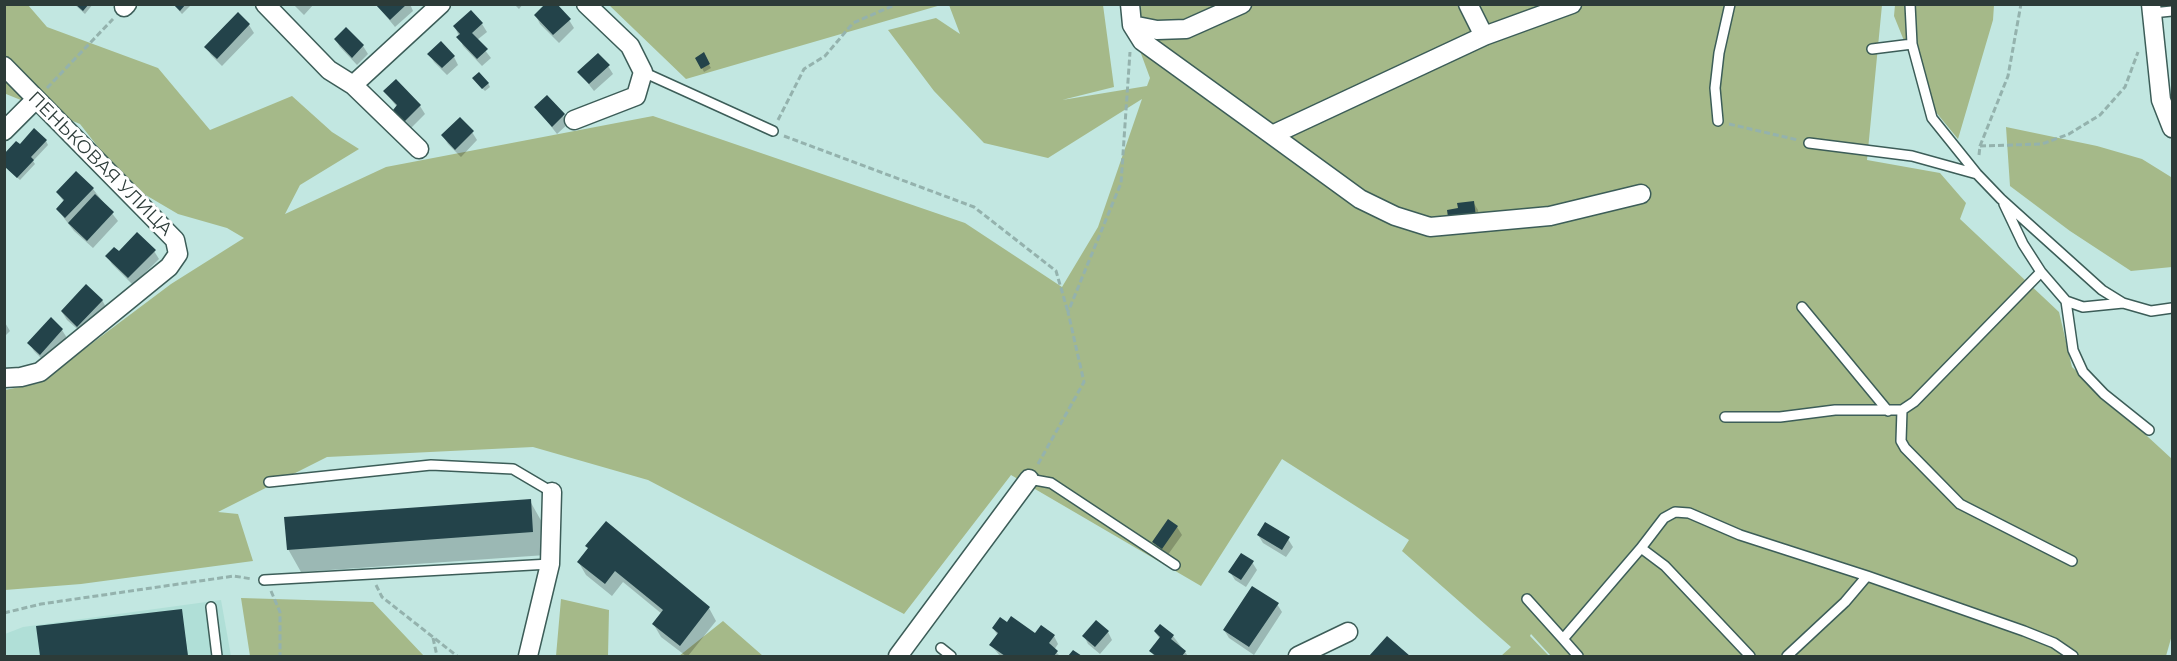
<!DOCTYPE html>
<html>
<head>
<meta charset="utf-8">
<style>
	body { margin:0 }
	#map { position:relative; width:2177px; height:661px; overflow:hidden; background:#c2e7e1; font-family:Montserrat,sans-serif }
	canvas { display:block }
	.frame { position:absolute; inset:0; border:6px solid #2c3b38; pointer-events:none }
</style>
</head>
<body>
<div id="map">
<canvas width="2177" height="661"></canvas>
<div class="frame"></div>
</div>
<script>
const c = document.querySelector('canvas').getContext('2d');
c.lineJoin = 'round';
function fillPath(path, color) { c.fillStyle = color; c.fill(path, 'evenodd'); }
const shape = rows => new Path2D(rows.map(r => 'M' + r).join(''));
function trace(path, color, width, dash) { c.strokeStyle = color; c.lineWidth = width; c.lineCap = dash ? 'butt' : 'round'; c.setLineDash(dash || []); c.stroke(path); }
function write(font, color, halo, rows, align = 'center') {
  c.font = font + ' Montserrat,sans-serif'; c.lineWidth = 6; c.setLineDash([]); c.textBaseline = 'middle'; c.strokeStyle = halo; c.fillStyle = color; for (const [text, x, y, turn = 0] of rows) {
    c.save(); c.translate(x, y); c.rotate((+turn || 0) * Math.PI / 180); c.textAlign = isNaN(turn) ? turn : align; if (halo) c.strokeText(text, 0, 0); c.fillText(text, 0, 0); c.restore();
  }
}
fillPath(shape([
	[221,600,231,656,5,656,5,634,23,627]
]), '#b0dfd7');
fillPath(shape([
	[5,5,28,5,47,27,158,68,210,130,292,96,332,132,359,149,300,185,285,214,386,167,653,116,965,223,1062,287,1098,227,1142,99,1048,158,984,143,934,91,888,30,936,18,960,34,949,5,1103,5,1114,87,1062,100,1147,86,1150,78,1133,32,1131,5,1882,5,1867,160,1940,173,1966,203,1960,219,2059,312,2072,367,2172,459,2172,635,2166,656,1551,656,1531,634,1530,636,1549,656,1501,656,1511,647,1402,551,1409,540,1282,459,1201,586,1011,475,904,614,648,480,533,447,327,457,218,512,238,514,253,561,81,584,5,590,5,390,39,383,171,284,244,238,227,228,178,214,127,184,80,124,6,94,4,90],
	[609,5,941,5,686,79],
	[1895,5,1994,5,1993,20,1958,139,1930,105,1894,16],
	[2006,127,2097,146,2142,159,2171,177,2172,180,2172,267,2131,271,2070,231,2010,186],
	[241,598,373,602,424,656,250,656],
	[561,599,609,610,608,656,556,656],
	[723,621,763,656,679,656]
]), '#a5b989');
fillPath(shape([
	[74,4,93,4,85,14],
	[173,4,192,4,182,14],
	[293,4,314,4,304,15],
	[376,4,410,4,413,11,395,27],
	[514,4,523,4,519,9],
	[238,14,249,25,254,33,222,66,211,55,206,47],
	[536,16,569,20,574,28,559,43,540,24],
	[482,24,487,32,477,40,491,58,482,66,463,46,455,27],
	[335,39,363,46,368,54,357,65,340,47],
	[429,54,454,57,458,65,447,75,434,62],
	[703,55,711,68,704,72,697,58],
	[608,66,613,74,594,91,579,72],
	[396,81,420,106,425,114,410,129,399,118,395,110,397,107,385,92],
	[476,82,488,83,490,87,485,91],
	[547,97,569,123,557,134,536,107],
	[472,132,477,140,461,157,448,144,443,136],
	[46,141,48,145,33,161,35,164,20,180,4,166,20,146],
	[93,189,118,221,93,248,74,231,57,209,64,202,57,192],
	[1473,202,1478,210,1480,225,1460,210],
	[154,251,159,259,133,285,112,264,107,256],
	[102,300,107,309,83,334,67,320,62,312],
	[4,321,10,331,4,337],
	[62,330,67,338,45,362,34,351,29,343],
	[530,501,543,524,546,555,301,572,288,549],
	[1177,527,1182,535,1167,556,1159,550,1154,542],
	[1258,535,1288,539,1293,547,1286,557,1263,543],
	[587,546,709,608,716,621,688,656,686,656,661,637,654,625,662,614,623,582,612,596,586,575,579,563,589,550],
	[1252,562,1257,570,1246,587,1235,580,1230,572],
	[1277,604,1282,612,1254,655,1229,638,1224,630],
	[181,610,188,656,42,656,38,628],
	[993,628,1035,635,1054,636,1058,644,1054,650,1060,656,1000,656,991,645,998,636],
	[1108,632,1112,640,1100,654,1088,644,1084,636],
	[1155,632,1173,636,1188,656,1154,656,1151,651,1160,639],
	[1388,638,1407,656,1371,656]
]), '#0003');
fillPath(shape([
	[75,4,89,4,83,11],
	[173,4,186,4,180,11],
	[375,4,407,4,390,20],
	[545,4,557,4,571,19,553,35,534,15],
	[471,10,483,23,472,33,488,49,477,59,456,37,460,34,453,26],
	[238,12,250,24,217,59,204,47],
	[346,27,364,45,352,58,334,39],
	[441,41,455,56,442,68,427,54],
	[704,52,710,64,701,69,695,58],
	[598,53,610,65,589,84,577,72],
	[479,72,489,83,482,89,472,78],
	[396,79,421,105,404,122,393,110,397,105,383,91],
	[547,95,565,114,552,127,534,107],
	[460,117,474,131,455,150,441,135],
	[34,128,47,140,31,157,34,160,17,178,4,166,4,154,16,141,20,144],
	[76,171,94,188,65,218,56,209,64,200,56,192],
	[95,194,114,212,87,241,68,223],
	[1474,201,1476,217,1448,217,1447,210,1458,208,1457,203],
	[137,232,156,250,128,278,105,256,114,247,119,251],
	[86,284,103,300,77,327,61,311],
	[51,317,63,329,40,355,27,343],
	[531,499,533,532,287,550,284,517],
	[1168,519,1178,526,1162,549,1152,542],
	[606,521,710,607,680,646,652,624,663,610,615,571,605,584,577,562,588,548,585,546],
	[1265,522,1290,537,1282,550,1257,535],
	[1241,553,1254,561,1241,580,1228,572],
	[1252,586,1279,603,1249,647,1223,630],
	[182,609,188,656,40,656,36,626],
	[1011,616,1035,633,1041,625,1055,635,1049,643,1058,651,1054,656,1005,656,989,645,998,633,992,628,1000,617,1007,622],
	[1096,620,1109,631,1095,647,1082,636],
	[1160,624,1174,635,1171,639,1186,651,1182,656,1156,656,1149,651,1160,637,1154,631],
	[1387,636,1410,656,1369,656],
	[1073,650,1082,656,1068,656]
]), '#23434a');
const service = shape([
	[1910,4,1912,44,1932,118,1977,174,2001,199,2102,290,2123,303,2151,311,2172,308],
	[2152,13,2172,11],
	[1872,49,1912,44],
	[643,72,773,131],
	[1718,121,1715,88,1719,53,1730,4],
	[1809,143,1912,156,1977,174],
	[2004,204,2023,244,2041,272,2066,301,2073,350,2083,372,2104,394,2149,430],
	[2066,301,2083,307,2123,303],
	[1802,307,1888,411],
	[1902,410,1901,441,1905,448,1960,504,2072,561],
	[1725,417,1780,417,1835,410,1902,410,1914,402,2041,272],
	[1029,479,1051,483,1175,565],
	[269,482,431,465,513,469,552,492],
	[1641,548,1664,518,1675,512,1689,513,1740,535,1867,576,2024,631,2054,643,2073,656],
	[264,580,550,564],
	[1527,599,1563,639],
	[211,607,217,656],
	[941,648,951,656],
	[1578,656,1563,639,1641,548,1665,566,1750,656],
	[1787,656,1845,602,1867,576]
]);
const minor = shape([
	[265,4,329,70,353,85,419,149],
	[1130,4,1132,25,1142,41,1272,135],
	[1468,4,1484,36],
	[1572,4,1484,36,1272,135,1360,199,1395,216,1430,227,1550,216,1641,194],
	[2151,4,2161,100,2172,128],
	[124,7,127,4],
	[1132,25,1157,30,1186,29,1242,4],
	[4,66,175,240,178,254,169,267,40,372,21,377,4,378],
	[353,85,441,4],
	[574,120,636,96,643,72,630,46,586,4],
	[4,131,35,100],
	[528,656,550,564,552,492],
	[898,656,1029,479],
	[1298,656,1348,632]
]);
trace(service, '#3c5d58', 12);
trace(minor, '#3c5d58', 21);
trace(shape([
	[47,88,113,19],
	[778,120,804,69,825,56,853,23,897,4],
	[1729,124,1798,140],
	[784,136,974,207,1056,271,1068,312],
	[1980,146,2042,144,2069,134,2100,115,2125,87,2138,52],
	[1979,155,1980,146,2008,76,2021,4],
	[1038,464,1084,382,1068,312,1121,183,1130,52],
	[376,585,382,597,457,656],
	[271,591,280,612,280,656],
	[4,613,41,604,234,576,252,579],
	[433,638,437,656]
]), '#94b2ad', 3, [6, 3]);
trace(service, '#fff', 9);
trace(minor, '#fff', 18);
write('18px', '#2c3b38', '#fff', [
	["ПЕНЬКОВАЯ УЛИЦА",100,164,45]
]);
</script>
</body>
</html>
